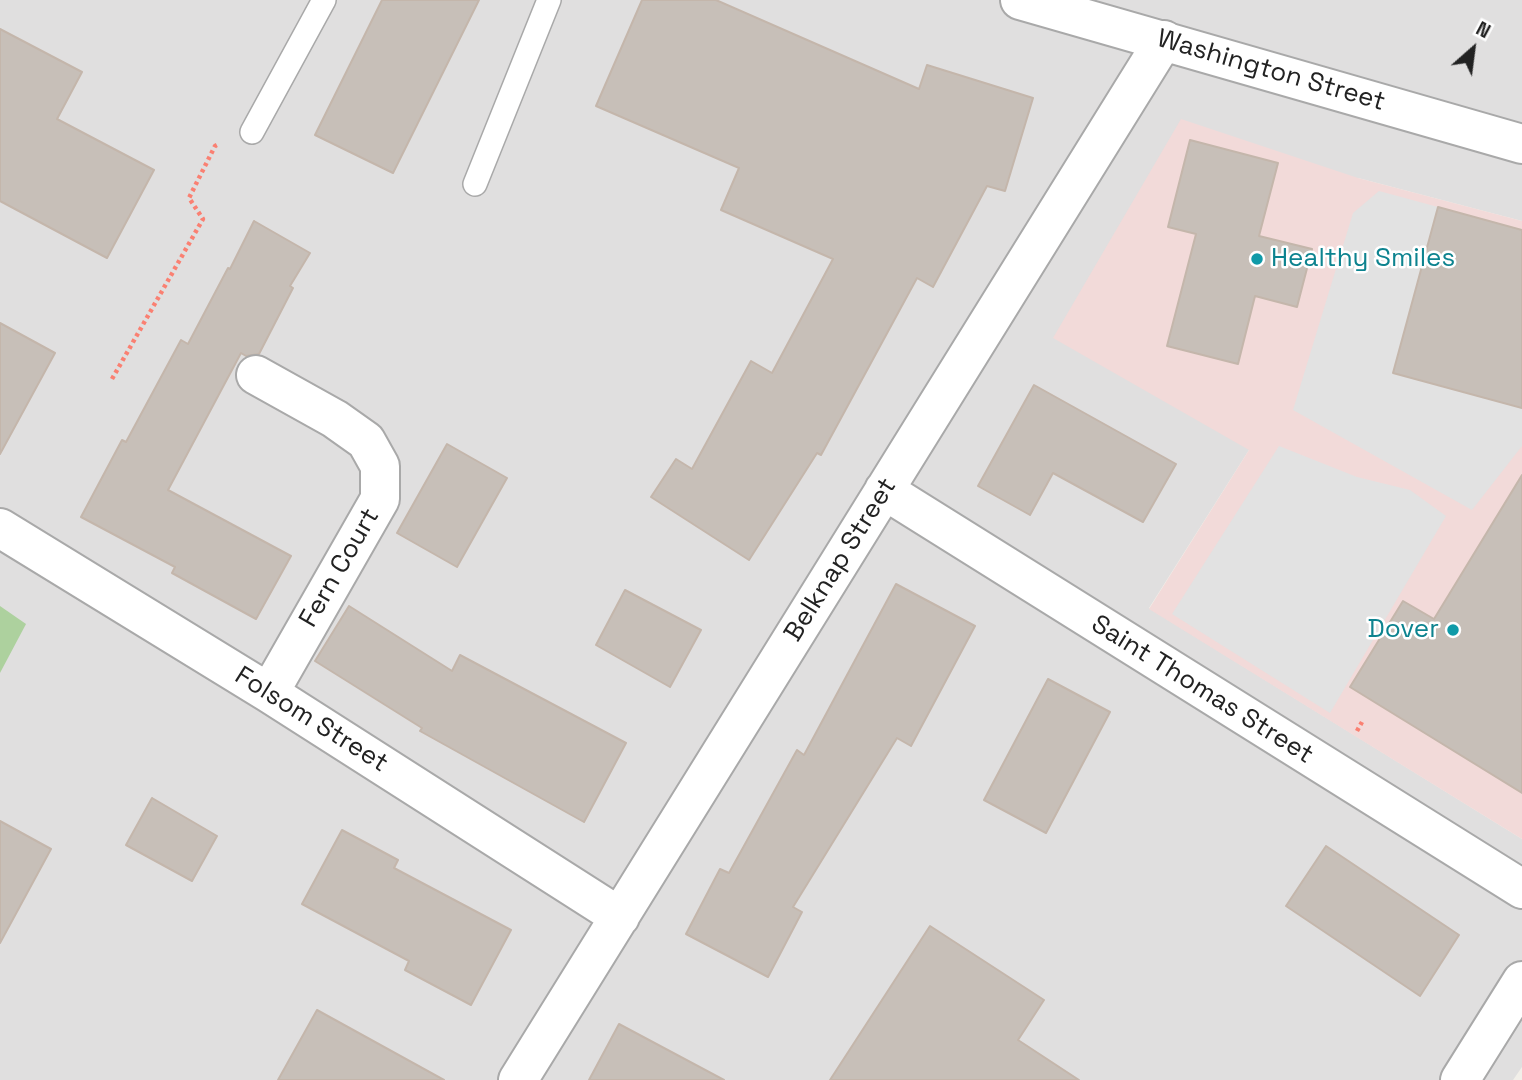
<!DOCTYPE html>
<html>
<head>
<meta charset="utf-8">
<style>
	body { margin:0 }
	#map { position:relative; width:1522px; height:1080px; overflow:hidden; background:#f2efe9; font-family:"Space Grotesk",sans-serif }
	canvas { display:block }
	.north { position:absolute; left:1438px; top:14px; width:70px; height:70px; -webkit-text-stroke:5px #fff; paint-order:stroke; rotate:28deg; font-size:19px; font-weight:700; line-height:28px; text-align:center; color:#222 }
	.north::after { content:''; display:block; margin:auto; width:24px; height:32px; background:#222; clip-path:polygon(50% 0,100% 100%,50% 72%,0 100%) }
</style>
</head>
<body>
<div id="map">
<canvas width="1522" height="1080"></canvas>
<div class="north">N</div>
</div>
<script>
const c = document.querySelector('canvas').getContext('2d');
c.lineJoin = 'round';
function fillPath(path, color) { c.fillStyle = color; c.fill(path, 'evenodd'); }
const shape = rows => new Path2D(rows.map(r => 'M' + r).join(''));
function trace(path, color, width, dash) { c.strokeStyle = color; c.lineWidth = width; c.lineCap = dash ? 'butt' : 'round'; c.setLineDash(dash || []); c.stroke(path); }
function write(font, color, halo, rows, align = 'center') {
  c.font = font + ' "Space Grotesk",sans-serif'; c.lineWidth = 5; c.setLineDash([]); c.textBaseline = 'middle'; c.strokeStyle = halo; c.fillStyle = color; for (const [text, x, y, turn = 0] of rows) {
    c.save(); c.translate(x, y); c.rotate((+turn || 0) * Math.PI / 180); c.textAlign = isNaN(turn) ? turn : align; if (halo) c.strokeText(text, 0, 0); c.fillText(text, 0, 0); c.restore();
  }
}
fillPath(shape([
	[0,0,1522,0,1522,221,1358,178,1249,450,1149,608,1522,839,1522,1067,1513,1080,0,1080]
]), '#e0dfdf');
fillPath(shape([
	[1181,119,1358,178,1522,221,1522,839,1149,609,1249,450,1053,338]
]), '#f2dad9');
fillPath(shape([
	[0,606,26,624,0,673]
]), '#add19e');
fillPath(shape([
	[1379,191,1438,207,1394,372,1505,403,1522,340,1522,446,1472,510,1293,410,1353,213],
	[1279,446,1357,477,1410,490,1446,516,1330,713,1172,614]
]), '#e2e2e2');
const building = shape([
	[382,0,479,0,393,173,315,135,382,0],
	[642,0,716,0,919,89,927,65,1033,98,1005,191,987,186,933,287,917,278,821,455,817,453,749,560,651,497,676,459,692,469,751,361,772,373,833,259,721,210,739,168,596,106,642,0],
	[0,29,82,72,57,119,154,170,107,258,0,201,0,29],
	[1190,140,1278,163,1259,236,1312,249,1297,307,1255,296,1238,364,1167,346,1196,234,1168,227,1190,140],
	[1438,207,1522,230,1522,408,1393,373,1438,207],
	[254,221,310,253,290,286,293,288,259,354,246,356,241,353,168,490,291,556,256,619,172,573,175,567,81,517,122,440,126,442,181,340,188,344,228,268,230,269,254,221],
	[0,323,55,353,0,454,0,323],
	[1034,385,1176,464,1143,522,1053,473,1030,515,978,486,1034,385],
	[447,444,507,478,457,567,397,533,447,444],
	[1522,475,1522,793,1350,687,1403,601,1434,619,1522,475],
	[896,584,975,626,911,746,897,738,793,907,802,912,768,977,686,934,720,869,729,873,797,750,804,755,896,584],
	[625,590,701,630,670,687,596,645,625,590],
	[349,606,452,671,460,655,626,743,584,822,420,731,422,728,315,661,349,606],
	[1048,679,1110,712,1046,833,984,800,1048,679],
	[152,798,217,836,192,881,126,845,152,798],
	[0,821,51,849,0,943,0,821],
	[342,830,398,860,394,868,511,930,471,1005,405,970,409,961,302,904,342,830],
	[1326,846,1459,935,1420,996,1286,906,1326,846],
	[930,926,1044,1000,1018,1040,1079,1080,830,1080,930,926],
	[317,1010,444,1080,278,1080,317,1010],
	[619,1024,724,1080,589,1080,619,1024]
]);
fillPath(building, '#c7bfb8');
trace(building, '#c4b6ab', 2);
const service = shape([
	[252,132,324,0],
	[475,184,549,0]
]);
const minor = shape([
	[256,375,335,419,366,441,380,466,380,499,269,693],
	[884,490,1522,889],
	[0,528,269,693,620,917],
	[518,1080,1164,40],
	[1460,1080,1522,981]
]);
const tertiary = shape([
	[1020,0,1522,144]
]);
trace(service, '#a9a9a9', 26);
trace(minor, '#a9a9a9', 42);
trace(tertiary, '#a9a9a9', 42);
trace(shape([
	[112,379,203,219,189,198,215,146,219,144],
	[1357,731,1362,722]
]), '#fa8072', 4.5, [3.5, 3.5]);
trace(service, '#fff', 23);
trace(minor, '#fff', 38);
trace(tertiary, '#fff', 38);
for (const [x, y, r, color] of [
	[1257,259,7,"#0f9aa8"],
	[1453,630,7,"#0f9aa8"]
]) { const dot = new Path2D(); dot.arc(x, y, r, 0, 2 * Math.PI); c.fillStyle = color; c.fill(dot); trace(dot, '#fff', 2.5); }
write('26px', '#222', '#fff', [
	["Washington Street",1271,71,16],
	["Belknap Street",841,560,-58],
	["Fern Court",340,568,-60],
	["Saint Thomas Street",1202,690,32],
	["Folsom Street",311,720,32]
]);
write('26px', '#0d838f', '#fff', [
	["Healthy Smiles",1271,259],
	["Dover",1439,630,"right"]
], 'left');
</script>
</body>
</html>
